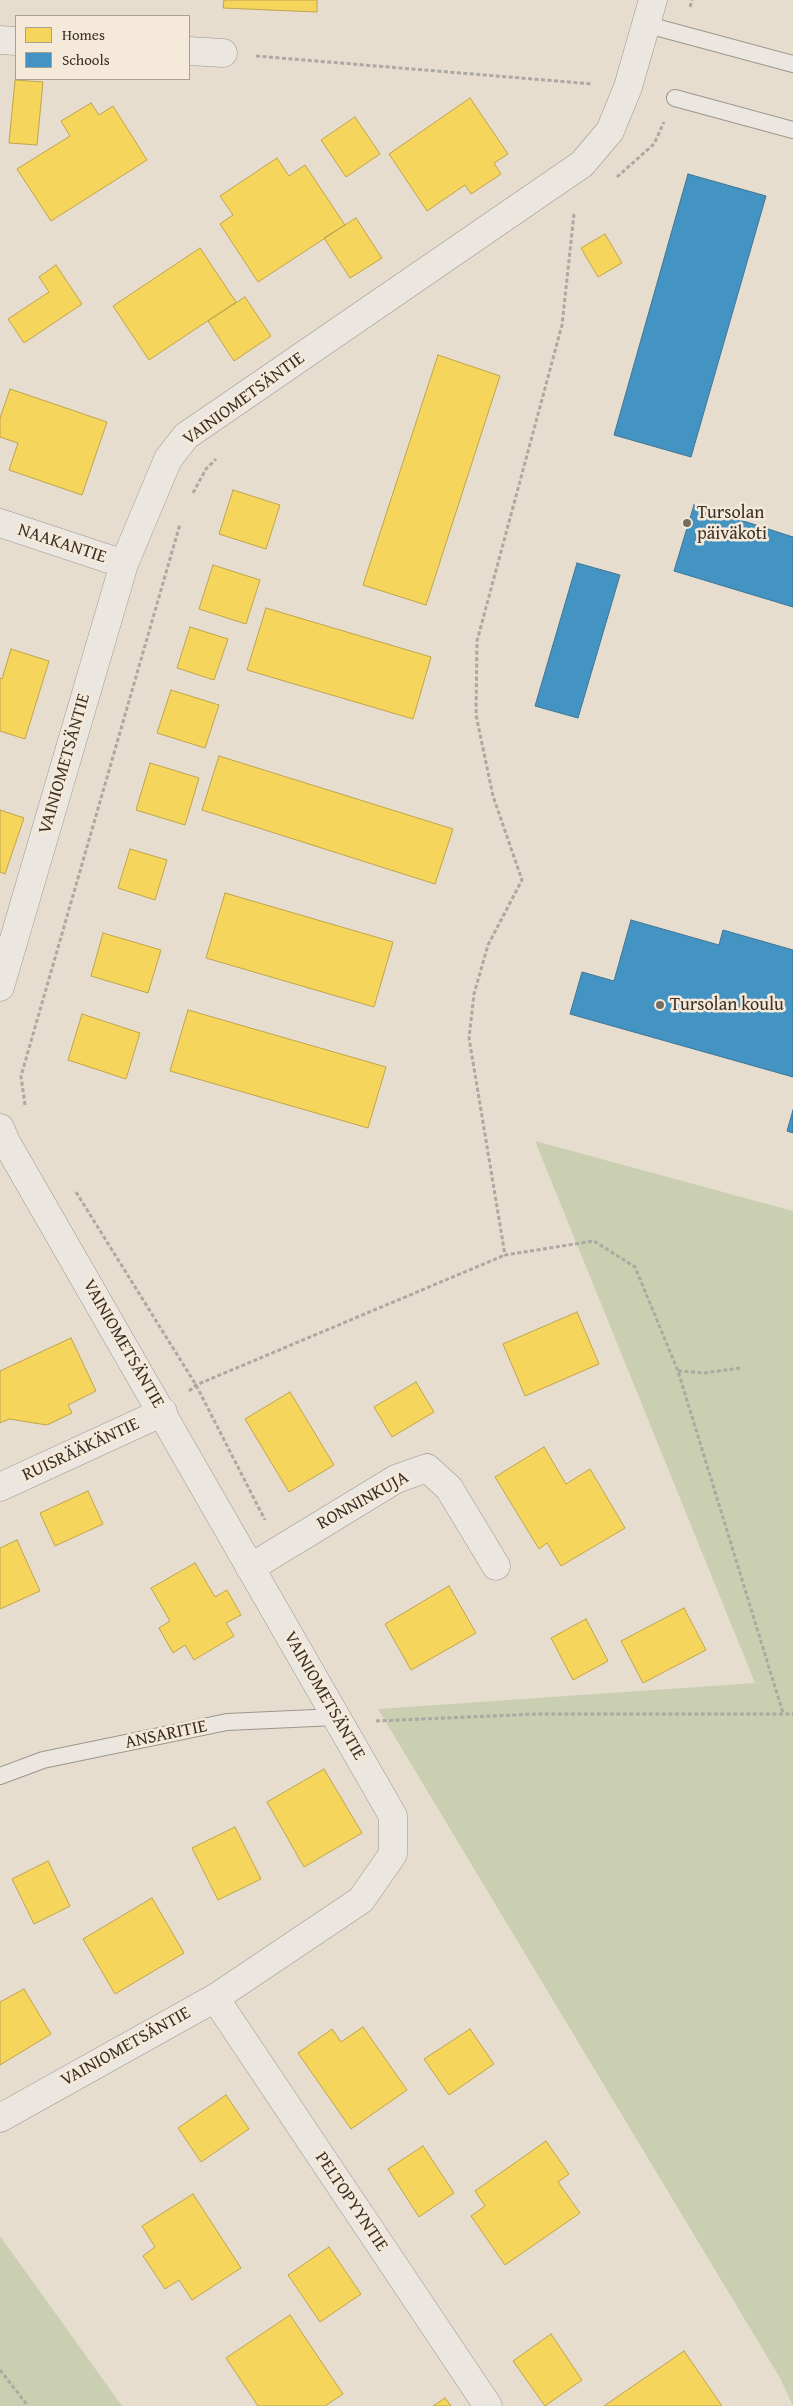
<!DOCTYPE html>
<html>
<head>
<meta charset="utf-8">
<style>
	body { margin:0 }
	#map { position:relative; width:793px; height:2406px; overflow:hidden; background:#e6ddcf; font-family:"Gentium Book Plus",serif }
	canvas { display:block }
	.legend { position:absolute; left:15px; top:15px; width:175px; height:65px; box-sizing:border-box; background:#f5ead9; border:1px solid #aaa092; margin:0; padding:6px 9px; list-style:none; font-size:15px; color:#3a3027 }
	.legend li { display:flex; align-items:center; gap:10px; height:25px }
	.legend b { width:25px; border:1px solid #aaa092 }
</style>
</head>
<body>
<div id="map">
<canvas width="793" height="2406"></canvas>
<ul class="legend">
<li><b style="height:14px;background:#f6d55c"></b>Homes</li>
<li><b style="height:14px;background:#4393c3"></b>Schools</li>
</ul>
</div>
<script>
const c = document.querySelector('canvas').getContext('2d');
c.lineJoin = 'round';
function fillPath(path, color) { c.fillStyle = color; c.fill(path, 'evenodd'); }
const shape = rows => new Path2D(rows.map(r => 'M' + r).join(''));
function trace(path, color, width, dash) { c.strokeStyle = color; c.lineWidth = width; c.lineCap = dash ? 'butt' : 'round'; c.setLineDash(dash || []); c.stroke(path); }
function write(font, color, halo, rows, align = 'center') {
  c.font = font + ' "Gentium Book Plus",serif'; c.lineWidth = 5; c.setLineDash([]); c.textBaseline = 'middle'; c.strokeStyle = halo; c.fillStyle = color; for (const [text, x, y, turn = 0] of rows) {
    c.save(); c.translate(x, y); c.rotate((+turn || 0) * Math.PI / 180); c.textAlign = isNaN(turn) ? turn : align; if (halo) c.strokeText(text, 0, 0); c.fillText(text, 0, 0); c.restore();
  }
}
fillPath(shape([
	[535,1141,793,1211,793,2406,780,2378,378,1709,755,1683],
	[0,2236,122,2406,0,2406]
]), '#cacfb2');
const homes = shape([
	[224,0,317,0,317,12,223,8,224,0],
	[15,80,43,82,37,145,9,143,15,80],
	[470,98,508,154,494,163,501,174,471,194,465,185,427,211,389,154,470,98],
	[91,103,99,115,113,106,147,160,51,221,17,169,70,136,61,121,91,103],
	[355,117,380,154,346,177,321,140,355,117],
	[277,158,289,176,305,165,345,225,258,282,220,224,233,215,220,196,277,158],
	[356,218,382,258,350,278,324,238,356,218],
	[605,234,622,263,598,277,581,248,605,234],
	[200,248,236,302,149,360,113,306,200,248],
	[56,265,82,304,24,343,8,319,49,292,39,277,56,265],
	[245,297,271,336,234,361,208,321,245,297],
	[438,355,500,376,426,605,363,585,438,355],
	[10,389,107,422,82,495,9,470,18,443,0,437,0,418,10,389],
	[233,490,280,505,266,549,219,534,233,490],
	[213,565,260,580,246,624,199,609,213,565],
	[266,608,431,657,413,719,247,670,266,608],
	[190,627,228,639,214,680,177,668,190,627],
	[11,649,49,661,25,739,0,731,0,678,2,679,11,649],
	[171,690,219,705,205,748,157,733,171,690],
	[219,756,453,829,435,884,202,810,219,756],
	[150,763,199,778,185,825,136,810,150,763],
	[0,810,24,818,5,874,0,872,0,810],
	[130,849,167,860,155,900,118,888,130,849],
	[225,893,393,942,374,1007,206,958,225,893],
	[103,933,161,950,148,993,91,976,103,933],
	[188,1010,386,1067,368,1128,170,1071,188,1010],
	[82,1014,140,1033,126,1079,68,1060,82,1014],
	[577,1312,599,1364,525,1396,503,1344,577,1312],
	[71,1338,96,1391,68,1405,72,1413,47,1425,9,1419,0,1423,0,1371,71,1338],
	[416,1382,434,1412,392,1437,374,1407,416,1382],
	[290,1392,334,1465,289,1492,245,1419,290,1392],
	[544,1447,566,1484,590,1469,625,1528,561,1566,547,1543,539,1549,495,1477,544,1447],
	[88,1491,103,1524,55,1546,40,1513,88,1491],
	[17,1540,40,1591,0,1609,0,1548,17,1540],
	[195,1563,215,1597,227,1590,241,1615,226,1623,234,1636,194,1660,185,1645,173,1653,159,1628,170,1621,151,1588,195,1563],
	[449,1586,476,1633,411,1670,385,1624,449,1586],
	[684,1608,706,1650,643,1683,621,1641,684,1608],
	[586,1619,608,1661,573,1680,551,1638,586,1619],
	[324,1769,362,1833,304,1867,267,1802,324,1769],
	[235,1827,261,1879,218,1900,192,1848,235,1827],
	[48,1861,70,1906,34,1924,12,1879,48,1861],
	[152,1898,184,1953,115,1994,83,1939,152,1898],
	[24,1989,51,2034,0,2065,0,2002,24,1989],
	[363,2027,407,2090,351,2129,298,2053,332,2029,341,2042,363,2027],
	[470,2029,494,2064,449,2095,424,2059,470,2029],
	[226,2095,249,2129,201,2162,178,2128,226,2095],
	[546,2141,569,2174,558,2182,580,2213,505,2265,471,2216,485,2206,475,2191,546,2141],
	[423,2146,454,2193,419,2217,388,2169,423,2146],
	[193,2194,241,2268,192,2300,179,2280,165,2289,143,2256,155,2247,142,2226,193,2194],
	[329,2247,361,2294,320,2322,288,2275,329,2247],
	[290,2315,343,2394,325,2406,258,2406,226,2358,290,2315],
	[551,2334,582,2380,545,2406,513,2361,551,2334],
	[684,2351,722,2406,604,2406,684,2351],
	[445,2398,451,2406,433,2406,445,2398]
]);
fillPath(homes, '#f6d55c');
trace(homes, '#bea44c', 1);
const schools = shape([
	[688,174,766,196,691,457,614,435,688,174],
	[694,505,793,537,793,607,674,571,694,505],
	[577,563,620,575,578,718,535,706,577,563],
	[631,920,719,945,723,930,793,950,793,1077,570,1014,582,972,614,981,631,920],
	[793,1110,793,1133,787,1131,793,1110]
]);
fillPath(schools, '#4393c3');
trace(schools, '#407594', 1);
const lane = shape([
	[648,25,793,64],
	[675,98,793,130],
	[0,1776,43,1760,227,1722,336,1717]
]);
const street = shape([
	[0,40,16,41],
	[189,51,223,53],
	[0,523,124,564],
	[0,987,124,564,168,459,186,436,582,164,610,131,628,87,653,0],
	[0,1128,6,1142,393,1816,393,1854,361,1900,215,1998,0,2118],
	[0,1487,163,1412],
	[250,1568,396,1479,427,1468,449,1488,496,1566],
	[215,1998,488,2406]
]);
trace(lane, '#9c968c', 18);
trace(street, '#9c968c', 29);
trace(shape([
	[690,7,692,0],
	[256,56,593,84],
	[617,177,654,144,664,122],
	[574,214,562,325,477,641,476,715,493,796,522,880,488,945,474,994,469,1038,505,1255,594,1241,635,1267,678,1371,783,1713],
	[193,493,206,469,216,459],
	[25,1105,21,1076,180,524],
	[76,1192,196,1385,265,1520],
	[678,1371,704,1373,740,1368],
	[189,1391,196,1385,505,1255],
	[376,1721,537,1714,793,1714],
	[0,2370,28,2406]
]), '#aca8a2', 3, [4, 2.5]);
trace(lane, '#ebe6df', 16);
trace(street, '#ebe6df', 28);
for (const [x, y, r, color] of [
	[687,523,5,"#766d62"],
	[660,1005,5,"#766d62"]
]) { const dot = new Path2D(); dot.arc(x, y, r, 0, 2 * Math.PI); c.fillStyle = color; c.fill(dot); trace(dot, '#f5ead9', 2); }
write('18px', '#3a3027', '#f5ead9', [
	["VAINIOMETSÄNTIE",244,399,-36],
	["NAAKANTIE",62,544,18],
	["VAINIOMETSÄNTIE",65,764,-74],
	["VAINIOMETSÄNTIE",123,1344,60],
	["RUISRÄÄKÄNTIE",81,1450,-25],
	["RONNINKUJA",363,1501,-29],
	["VAINIOMETSÄNTIE",324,1696,60],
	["ANSARITIE",166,1735,-12],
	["VAINIOMETSÄNTIE",126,2047,-29],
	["PELTOPYYNTIE",351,2202,56]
]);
write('18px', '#3a3027', '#f5ead9', [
	["Tursolan",697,513],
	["päiväkoti",697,534],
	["Tursolan koulu",670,1005]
], 'left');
</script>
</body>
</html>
